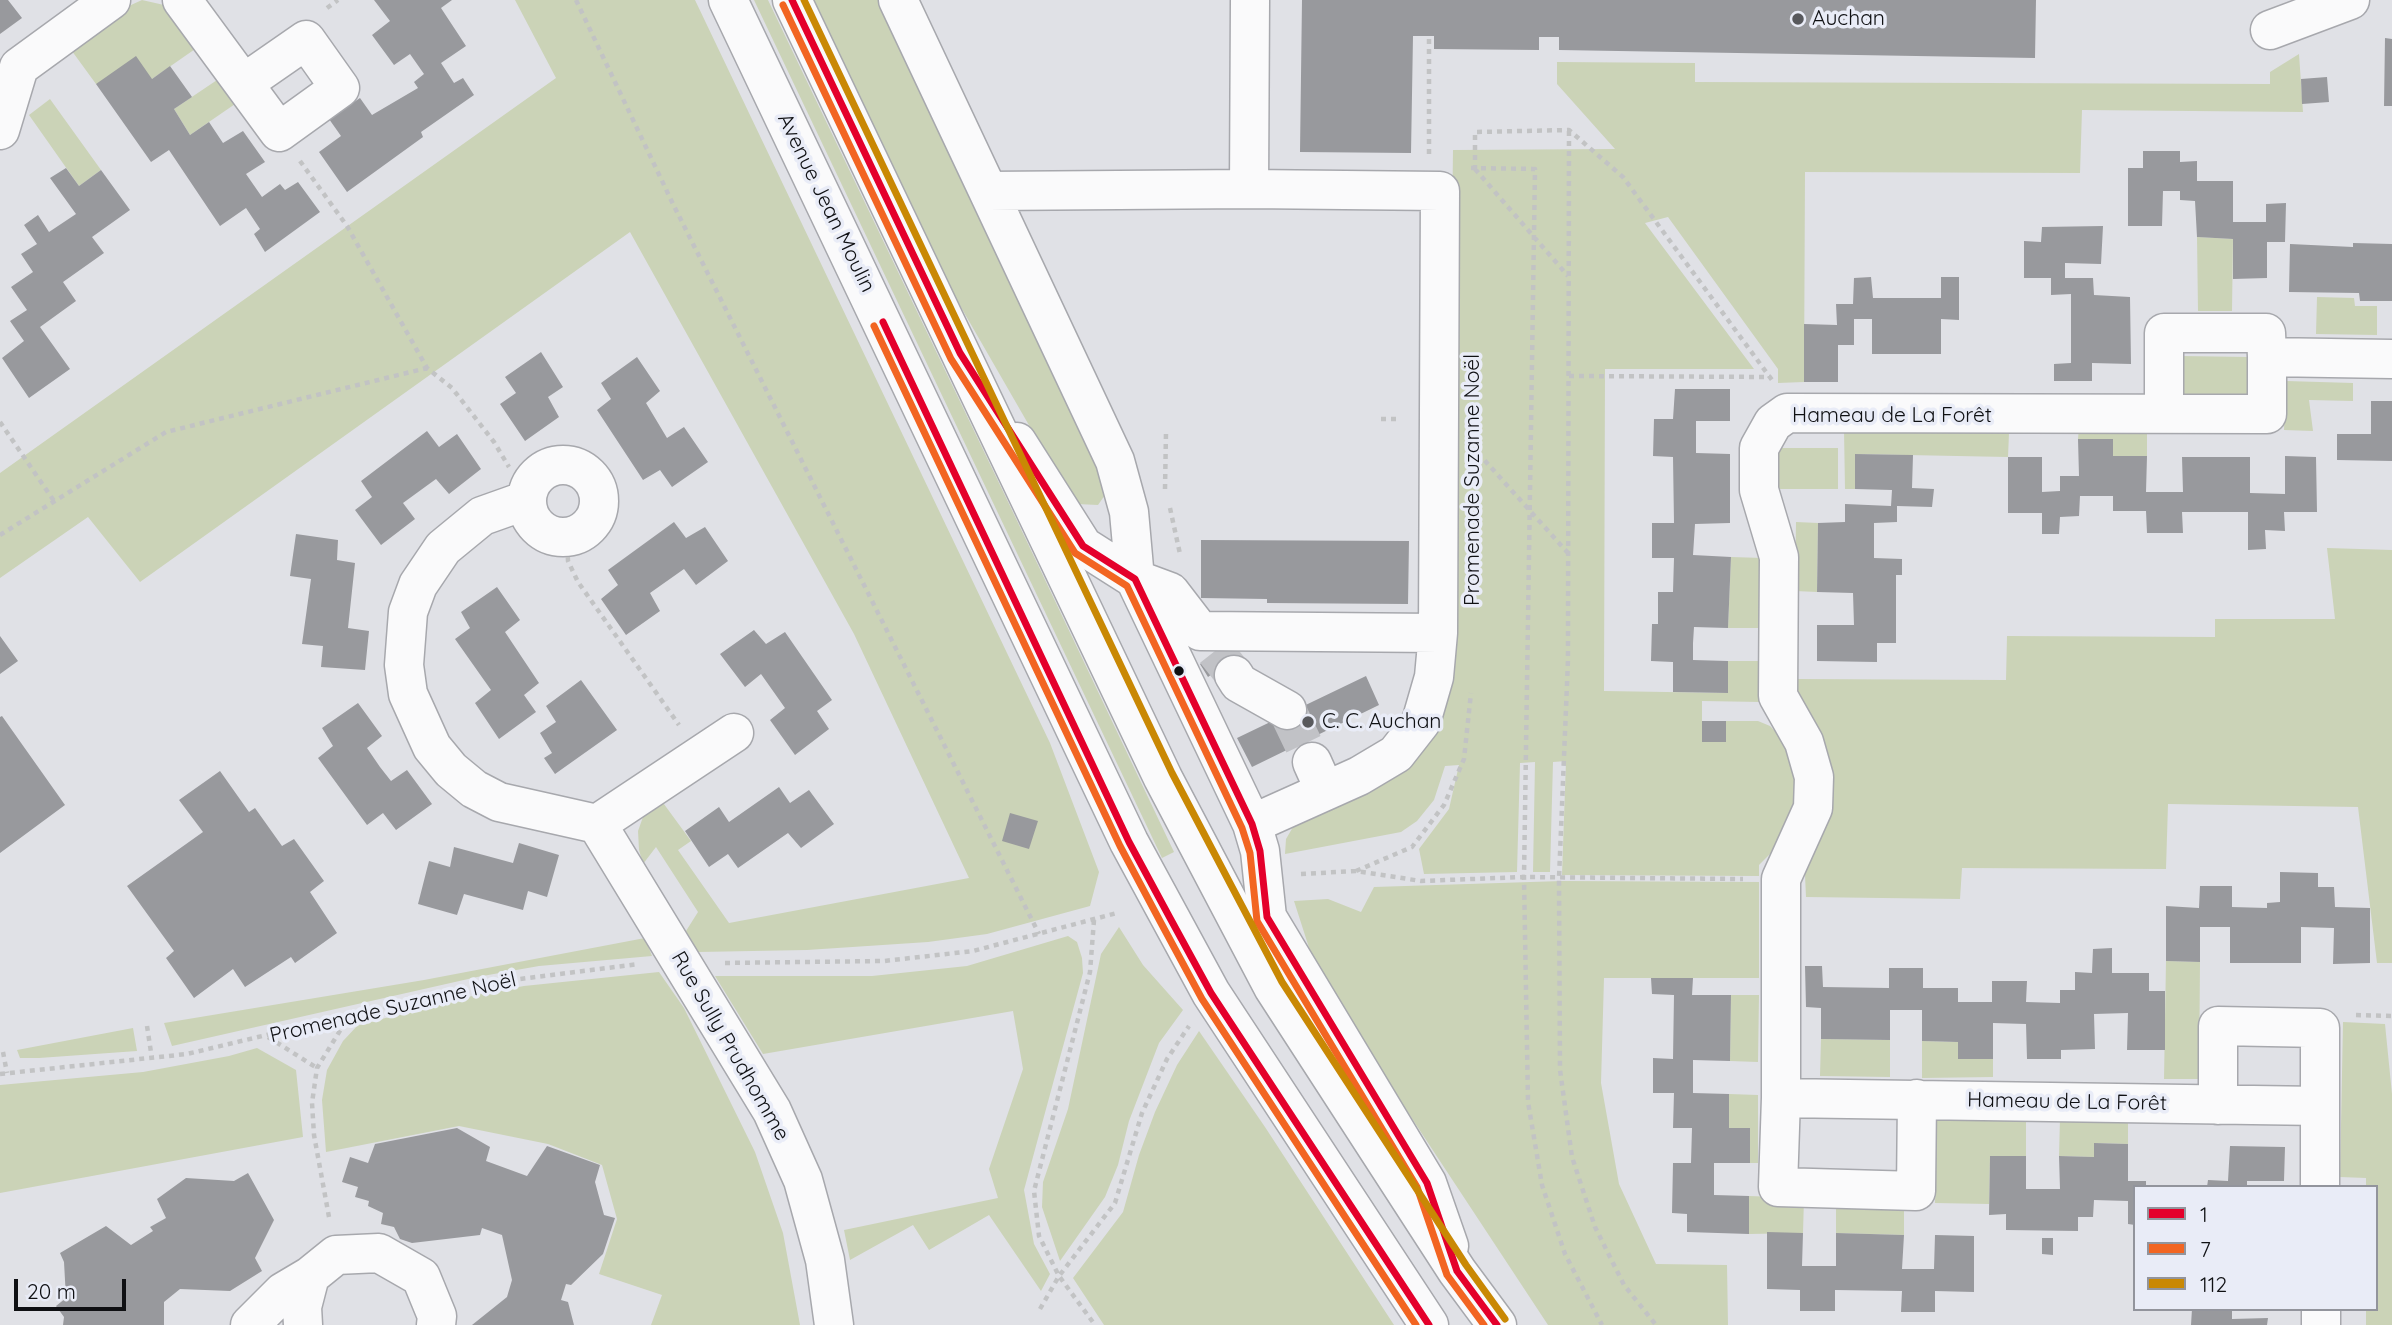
<!DOCTYPE html>
<html>
<head>
<meta charset="utf-8">
<style>
	body { margin:0 }
	#map { position:relative; width:2392px; height:1325px; overflow:hidden; background:#e0e1e6; font-family:Quicksand,sans-serif }
	canvas { display:block }
	.legend { position:absolute; left:2133px; top:1185px; width:245px; height:126px; box-sizing:border-box; background:#e9ecf7; border:2px solid #92949c; margin:0; padding:9px 12px; list-style:none; font-size:21px; color:#0f1013 }
	.legend li { display:flex; align-items:center; gap:14px; height:35px }
	.legend b { width:35px; border:2px solid #92949c }
	.scale { position:absolute; left:14px; top:1279px; width:112px; height:32px; box-sizing:border-box; border:4px solid #0f1013; border-top:0; padding-left:9px; font-size:21px; line-height:24px; white-space:nowrap; color:#0f1013; -webkit-text-stroke:5px #e9ecf7; paint-order:stroke }
</style>
</head>
<body>
<div id="map">
<canvas width="2392" height="1325"></canvas>
<ul class="legend">
<li><b style="height:9px;background:#e4002b"></b>1</li>
<li><b style="height:9px;background:#f26522"></b>7</li>
<li><b style="height:9px;background:#c98804"></b>112</li>
</ul>
<div class="scale">20 m</div>
</div>
<script>
const c = document.querySelector('canvas').getContext('2d');
c.lineJoin = 'round';
function fillPath(path, color) { c.fillStyle = color; c.fill(path, 'evenodd'); }
const shape = rows => new Path2D(rows.map(r => 'M' + r).join(''));
function trace(path, color, width, dash) { c.strokeStyle = color; c.lineWidth = width; c.lineCap = dash ? 'butt' : 'round'; c.setLineDash(dash || []); c.stroke(path); }
function write(font, color, halo, rows, align = 'center') {
  c.font = font + ' Quicksand,sans-serif'; c.lineWidth = 7; c.setLineDash([]); c.textBaseline = 'middle'; c.strokeStyle = halo; c.fillStyle = color; for (const [text, x, y, turn = 0] of rows) {
    c.save(); c.translate(x, y); c.rotate((+turn || 0) * Math.PI / 180); c.textAlign = isNaN(turn) ? turn : align; if (halo) c.strokeText(text, 0, 0); c.fillText(text, 0, 0); c.restore();
  }
}
fillPath(shape([
	[142,0,164,5,173,13,198,47,152,79,96,84,69,47,120,10],
	[515,0,695,0,1050,743,1099,872,1090,906,987,934,928,942,807,950,698,952,686,931,698,912,656,847,643,864,639,850,638,831,643,817,661,800,691,841,678,850,729,923,969,878,854,634,630,232,140,582,88,517,0,578,0,473,556,78],
	[754,0,768,0,1011,508,1174,852,1162,858],
	[813,0,882,0,1104,483,1105,495,1098,505,1077,504,1068,493,939,269],
	[2299,54,2303,112,2082,110,2080,173,1805,172,1804,382,1778,383,1778,369,1668,217,1645,223,1754,369,1605,369,1604,691,1728,693,1728,661,1761,661,1761,702,1702,701,1702,741,1726,742,1726,721,1758,721,1770,726,1785,741,1798,783,1795,802,1775,849,1759,865,1759,876,1562,875,1566,761,1553,762,1550,872,1533,872,1535,762,1520,763,1517,872,1424,874,1419,849,1449,809,1459,765,1445,766,1434,800,1417,821,1401,832,1285,854,1286,839,1293,827,1306,818,1382,785,1446,681,1453,150,1615,149,1557,84,1557,62,1695,63,1695,82,2270,84,2270,72],
	[220,78,238,102,190,135,174,109],
	[50,99,101,170,79,186,29,115],
	[2197,237,2233,239,2232,311,2198,311],
	[2317,297,2354,298,2355,306,2377,306,2377,335,2316,334],
	[2180,356,2249,357,2248,396,2179,395],
	[2286,381,2353,383,2353,401,2309,400,2313,431,2284,430],
	[2079,427,2147,427,2147,456,2113,456,2078,439],
	[1844,430,2009,433,2008,457,1856,454,1855,489,1845,489],
	[1777,448,1838,448,1838,489,1776,489],
	[1796,522,1818,523,1817,592,1795,591],
	[2327,548,2392,550,2392,963,2377,963,2358,807,2168,804,2166,869,1962,868,1960,899,1806,897,1796,679,2006,680,2007,636,2215,637,2215,619,2335,619],
	[1731,557,1763,558,1762,628,1728,628],
	[1562,881,1759,882,1759,978,1604,978,1601,1083,1619,1184,1656,1264,1727,1265,1728,1325,1548,1325,1378,1067,1312,957,1294,901,1328,899,1361,912,1374,887],
	[1119,927,1143,965,1183,1010,1159,1043,1129,1121,1118,1165,1105,1197,1060,1261,1042,1207,1043,1182,1068,1109,1101,954],
	[1068,936,1077,942,1082,958,1083,973,1024,1190,1034,1244,1050,1274,1041,1291,989,1215,929,1250,913,1225,850,1260,844,1230,998,1198,989,1169,1023,1069,1013,1011,763,1054,715,976,872,976,967,966],
	[645,938,652,956,539,966,477,977,172,1046,164,1023,424,980],
	[2166,961,2200,962,2199,1079,2164,1079],
	[659,972,684,1008,755,1152,783,1233,800,1325,651,1325,662,1295,599,1274,617,1219,602,1165,548,1144,459,1126,326,1152,322,1100,327,1070,343,1041,358,1025,476,995,524,986],
	[1731,995,1759,995,1758,1062,1730,1061],
	[2343,1022,2385,1024,2392,1094,2392,1325,2366,1325,2366,1309,2376,1309,2376,1187,2366,1187,2366,1178,2340,1177],
	[133,1028,137,1051,39,1058,20,1058,17,1050],
	[1199,1031,1265,1127,1394,1325,1104,1325,1073,1278,1123,1212,1139,1155,1155,1112,1177,1065],
	[1821,1039,1890,1040,1890,1077,1820,1076],
	[1922,1041,1958,1042,1959,1059,1993,1059,1993,1077,1922,1078],
	[257,1048,296,1070,303,1137,0,1193,0,1085,143,1072,229,1056],
	[1729,1094,1758,1095,1758,1163,1750,1163,1750,1128,1729,1128],
	[1937,1116,2026,1118,2026,1156,1990,1156,1989,1204,1935,1203],
	[2060,1118,2128,1119,2128,1144,2095,1143,2094,1157,2059,1156],
	[1749,1196,1804,1198,1803,1233,1749,1234],
	[1836,1199,1904,1200,1904,1235,1836,1233]
]), '#cbd3b7');
fillPath(shape([
	[0,0,8,0,22,18,0,34],
	[374,0,452,0,441,8,466,46,441,63,454,83,463,78,474,95,421,132,423,137,347,192,319,152,341,136,329,119,360,98,372,115,418,88,414,82,424,74,410,54,394,65,372,35,390,21],
	[1302,0,2036,0,2035,58,1559,50,1559,37,1539,37,1539,50,1434,49,1434,36,1413,36,1411,153,1300,152],
	[2385,38,2392,39,2392,106,2384,106],
	[136,56,152,79,170,66,190,94,192,97,174,109,190,135,209,122,223,143,243,131,265,162,246,174,262,197,280,184,285,190,298,182,320,212,265,252,254,234,260,229,246,208,220,226,169,150,151,162,96,84],
	[2327,77,2329,102,2302,104,2301,79],
	[2143,151,2180,151,2180,162,2197,161,2197,181,2233,181,2233,222,2266,222,2266,204,2286,203,2285,242,2267,242,2267,278,2233,279,2233,239,2197,237,2195,201,2180,200,2180,191,2163,191,2162,226,2128,226,2128,168,2143,168],
	[66,168,79,186,101,170,130,210,92,237,104,253,63,282,76,301,40,327,70,369,29,398,2,358,24,341,10,321,27,310,11,287,33,272,21,254,37,244,24,225,38,215,49,232,76,214,50,178],
	[2103,226,2101,264,2065,263,2065,278,2093,278,2094,295,2130,297,2131,364,2092,363,2092,381,2054,381,2054,364,2071,363,2071,294,2051,295,2051,278,2024,278,2024,241,2041,242,2042,227],
	[2353,243,2392,244,2392,301,2360,301,2359,293,2289,292,2290,244,2353,247],
	[1871,277,1873,298,1941,298,1941,277,1959,277,1959,320,1941,319,1941,354,1872,354,1872,319,1854,319,1854,345,1838,345,1838,382,1804,382,1804,324,1837,325,1836,304,1853,304,1854,278],
	[541,352,563,387,548,397,559,417,525,441,500,404,516,393,505,377],
	[637,357,660,391,646,403,667,438,684,427,708,462,672,487,660,470,643,480,597,410,611,399,601,383],
	[1675,389,1730,389,1730,421,1696,421,1696,453,1730,454,1730,523,1695,524,1693,555,1731,557,1728,628,1694,627,1693,643,1693,660,1728,661,1728,693,1673,692,1673,662,1651,661,1652,624,1658,624,1658,592,1673,592,1674,558,1652,558,1652,523,1674,523,1673,457,1653,456,1654,419,1673,419],
	[2371,401,2392,401,2392,461,2337,460,2337,434,2371,434],
	[427,431,439,447,457,434,481,469,449,494,436,479,403,503,415,519,381,545,355,510,372,497,361,481],
	[2078,439,2113,439,2113,456,2147,456,2146,492,2183,492,2182,457,2250,457,2250,493,2285,494,2285,456,2316,457,2317,512,2284,512,2285,531,2265,530,2266,549,2248,550,2248,512,2182,512,2183,533,2147,533,2146,511,2113,511,2113,496,2080,496,2079,516,2060,517,2059,534,2042,534,2042,513,2008,513,2008,457,2042,457,2042,492,2060,491,2060,476,2079,476],
	[1855,454,1913,455,1912,488,1934,489,1932,507,1897,506,1897,522,1874,523,1874,558,1902,559,1902,575,1896,575,1896,643,1877,643,1877,662,1817,661,1817,625,1854,625,1853,593,1817,592,1818,523,1845,522,1845,504,1891,506,1892,490,1855,489],
	[674,522,686,538,705,527,728,561,696,585,684,569,650,593,660,611,626,635,601,599,618,585,608,570],
	[296,534,338,540,337,560,355,563,348,628,369,631,365,670,321,667,323,646,302,644,311,579,290,576],
	[1201,540,1409,541,1408,604,1267,603,1267,599,1201,598],
	[497,587,520,620,505,632,539,683,524,695,536,712,499,739,475,703,491,690,455,639,470,628,461,612],
	[754,630,766,644,785,632,832,700,817,711,829,729,795,755,770,720,785,708,761,674,745,687,720,654],
	[0,636,18,661,0,674],
	[1224,647,1232,659,1208,677,1200,664],
	[1366,676,1379,705,1252,767,1237,738],
	[581,680,617,730,555,774,544,758,552,753,540,733,556,722,546,706],
	[358,703,382,736,367,748,380,767,391,781,407,770,432,804,396,830,383,813,367,825,318,758,333,746,322,728],
	[2,716,65,805,0,853,0,717],
	[1702,721,1726,721,1726,742,1702,742],
	[220,771,249,812,255,808,282,846,294,839,324,881,310,892,337,933,295,963,291,957,245,987,233,969,194,998,166,958,174,951,127,886,203,832,179,800],
	[779,787,790,803,809,790,834,824,801,848,788,833,738,868,728,854,709,867,685,831,719,807,729,822],
	[1010,813,1038,821,1029,849,1002,841],
	[519,843,559,855,547,897,528,891,523,910,464,894,457,915,418,904,429,861,450,867,454,847,513,863],
	[2280,872,2318,873,2318,887,2334,887,2335,907,2370,908,2370,963,2333,964,2334,928,2301,927,2301,963,2230,963,2230,927,2200,927,2200,962,2166,961,2166,906,2199,908,2200,886,2232,886,2232,907,2267,908,2267,903,2280,902],
	[2112,948,2112,973,2149,973,2149,991,2165,991,2165,1050,2127,1050,2128,1013,2094,1014,2095,1049,2061,1050,2061,1059,2027,1059,2026,1024,1993,1023,1993,1059,1958,1059,1958,1042,1922,1041,1922,1010,1890,1010,1890,1040,1821,1039,1821,1008,1806,1007,1805,966,1822,966,1823,987,1889,988,1889,968,1923,968,1923,988,1958,988,1958,1002,1992,1002,1992,981,2027,981,2026,1002,2060,1003,2060,990,2075,990,2075,972,2092,973,2093,949],
	[1651,978,1693,978,1692,995,1731,995,1730,1061,1693,1060,1693,1093,1729,1094,1729,1128,1750,1128,1750,1163,1714,1163,1714,1195,1749,1196,1749,1234,1687,1232,1687,1214,1672,1213,1673,1163,1691,1163,1692,1128,1673,1128,1674,1093,1653,1093,1653,1058,1673,1059,1674,995,1652,994],
	[457,1128,490,1147,486,1161,527,1176,547,1146,600,1165,595,1182,604,1215,615,1218,603,1254,571,1285,566,1284,561,1300,568,1302,574,1325,472,1325,507,1297,512,1280,502,1235,482,1228,480,1235,412,1243,400,1239,394,1227,381,1224,383,1213,368,1206,369,1201,355,1197,358,1187,342,1182,350,1157,368,1163,375,1144],
	[2094,1143,2128,1144,2128,1181,2146,1181,2146,1187,2135,1187,2135,1225,2128,1224,2128,1201,2094,1200,2093,1217,2078,1217,2078,1231,2006,1230,2006,1214,1989,1215,1990,1156,2026,1156,2026,1189,2060,1189,2059,1156,2094,1157],
	[2230,1146,2285,1147,2284,1181,2247,1181,2247,1187,2207,1187,2208,1180,2228,1181],
	[248,1173,274,1220,255,1258,262,1271,230,1291,180,1289,164,1302,164,1325,63,1325,64,1317,56,1306,66,1298,64,1262,60,1253,106,1226,131,1245,153,1231,150,1227,166,1218,157,1199,186,1178,234,1181],
	[1767,1232,1803,1233,1802,1266,1836,1266,1836,1233,1904,1235,1902,1269,1934,1269,1935,1235,1974,1236,1974,1292,1935,1291,1935,1312,1901,1312,1902,1291,1835,1290,1835,1311,1800,1311,1800,1290,1767,1289],
	[2042,1238,2053,1238,2053,1255,2042,1254],
	[2192,1309,2232,1309,2232,1319,2268,1318,2267,1325,2191,1325]
]), '#98999d');
trace(shape([
	[1215,651,1234,675],
	[1287,710,1312,762]
]), '#c1c2c6', 38, [38, 19]);
const minor = shape([
	[182,0,279,132,340,88,306,40,244,83],
	[898,0,988,191],
	[1250,0,1249,189,988,191,1115,461,1129,512,1135,579,1252,824,1260,851,1267,917,1427,1183,1449,1246],
	[2270,30,2350,0],
	[0,130,19,67,111,0],
	[1249,189,1440,191,1438,633,1434,677,1421,722,1396,754,1359,776,1252,824],
	[2164,412,2164,333,2266,333,2267,357],
	[1017,442,1083,546,1135,579,1170,592,1200,631,1438,633],
	'527 501a36 36 0 1 1 72 0a36 36 0 1 1-72 0Z',
	[527,500,482,516,443,548,418,585,408,612,404,665,408,694,432,747,451,770,474,789,499,802,597,824,734,733],
	[1234,675,1239,683,1287,710],
	[1312,762,1325,791],
	[597,824,772,1111,803,1180,825,1260,834,1325],
	[1781,1098,1778,1187,1916,1191,1917,1099],
	[2218,1105,2218,1026,2320,1028,2320,1106],
	[2320,1187,2320,1106,1781,1098,1781,879,1813,808,1814,777,1804,742,1778,696,1779,557,1759,490,1759,448,1773,423,1787,413,2267,414,2267,357,2392,359],
	[2321,1309,2321,1325],
	[250,1325,283,1292,310,1276],
	[303,1325,302,1307,310,1276,336,1255,379,1253,421,1277,437,1316,436,1325]
]);
const major = shape([
	[728,0,1129,842,1211,993,1429,1325],
	[792,0,1163,778,1273,987,1457,1271,1497,1325]
]);
trace(minor, '#a7a8ad', 41);
trace(major, '#a7a8ad', 41);
trace(shape([
	[576,0,673,204,1039,934],
	[327,8,338,0],
	[1569,131,1568,660,1559,878,1560,1070,1572,1157,1595,1227,1624,1285,1656,1325],
	[1429,154,1429,36],
	[300,161,347,226,427,368,452,388,494,442,509,467],
	[1471,168,1535,169,1524,877,1528,1102,1542,1185,1565,1254,1602,1325],
	[1475,169,1568,276],
	[1475,170,1475,132,1569,130,1623,177,1772,380],
	[1569,376,1771,377],
	[1381,419,1401,419],
	[0,422,54,501],
	[1478,453,1568,553],
	[1165,489,1166,432],
	[1170,508,1180,554],
	[0,535,166,432,427,368],
	[567,537,568,561,578,582,679,725],
	[1356,871,1412,847,1444,805,1464,759,1471,693],
	[1301,874,1356,871,1421,881,1524,877,1743,879],
	[1094,920,1090,972,1034,1191,1039,1236,1059,1276,1095,1325],
	[725,963,884,961,973,951,1117,913],
	[2356,1015,2392,1016],
	[147,1026,152,1059],
	[268,1037,317,1068],
	[3,1052,7,1073],
	[0,1074,187,1054,480,984,639,964],
	[329,1217,314,1135,312,1103,317,1068,349,1016],
	[1040,1309,1059,1276,1115,1203,1142,1113,1167,1059,1189,1026]
]), '#c2c3c4', 4.5, [5, 5]);
trace(minor, '#fafafb', 38);
trace(major, '#fafafb', 38);
trace(shape([
	[792,0,960,353,1083,546,1135,579,1252,824,1260,851,1267,917,1427,1183,1457,1271,1497,1325],
	[883,322,1129,842,1170,918,1211,993,1429,1325]
]), '#e4002b', 7);
trace(shape([
	[783,5,951,359,1075,553,1127,586,1242,828,1250,853,1257,921,1417,1187,1447,1275,1484,1325],
	[874,326,1120,846,1161,923,1202,999,1416,1325]
]), '#f26522', 7);
trace(shape([
	[804,0,1172,773,1282,982,1466,1265,1505,1319]
]), '#c98804', 7);
for (const [x, y, r, color] of [
	[1798,19,7,"#58595d"],
	[1179,671,6,"#0f1013"],
	[1308,722,7,"#58595d"]
]) { const dot = new Path2D(); dot.arc(x, y, r, 0, 2 * Math.PI); c.fillStyle = color; c.fill(dot); trace(dot, '#e9ecf7', 2.5); }
write('21px', '#0f1013', '#e9ecf7', [
	["Auchan",1812,19],
	["C. C. Auchan",1322,722]
], 'left');
write('21px', '#0f1013', '#e9ecf7', [
	["Avenue Jean Moulin",826,203,64],
	["Hameau de La Forêt",1892,416],
	["Promenade Suzanne Noël",1473,480,-90],
	["Promenade Suzanne Noël",393,1008,-13],
	["Rue Sully Prudhomme",730,1046,60],
	["Hameau de La Forêt",2067,1102,1]
]);
</script>
</body>
</html>
